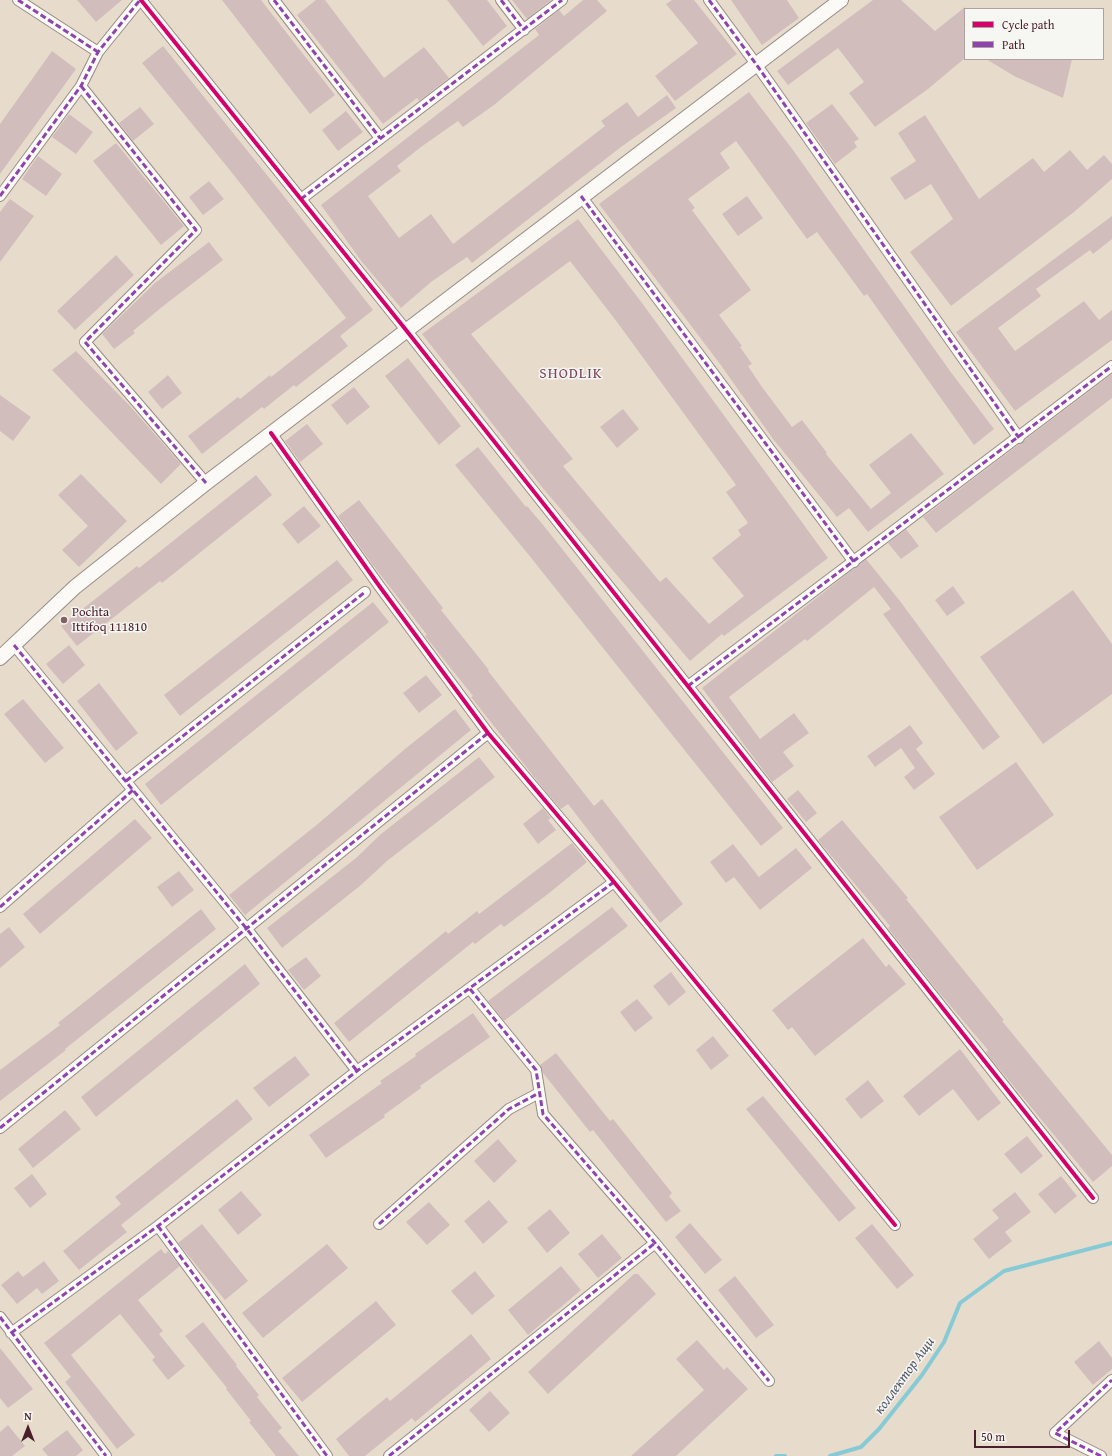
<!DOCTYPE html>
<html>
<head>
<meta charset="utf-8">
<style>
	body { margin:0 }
	#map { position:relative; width:1112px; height:1456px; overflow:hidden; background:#e7dccc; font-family:"Gentium Book Plus",serif }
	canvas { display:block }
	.legend { position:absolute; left:964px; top:8px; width:140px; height:52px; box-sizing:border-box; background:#f6f6f2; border:1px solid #b1a0a2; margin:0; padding:5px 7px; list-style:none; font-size:12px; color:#4a1f2b }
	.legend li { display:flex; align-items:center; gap:8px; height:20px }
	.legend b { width:20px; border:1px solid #b1a0a2 }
	.north { position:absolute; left:8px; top:1408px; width:40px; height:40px; -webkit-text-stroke:3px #f6f6f2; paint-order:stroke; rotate:0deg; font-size:11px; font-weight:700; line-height:16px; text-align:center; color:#4a1f2b }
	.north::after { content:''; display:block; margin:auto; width:14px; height:18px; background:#4a1f2b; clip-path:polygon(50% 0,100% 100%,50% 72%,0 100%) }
	.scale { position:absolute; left:974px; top:1430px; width:96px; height:18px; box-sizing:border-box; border:2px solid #4a1f2b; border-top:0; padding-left:5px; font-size:12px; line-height:14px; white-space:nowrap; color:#4a1f2b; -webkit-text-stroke:3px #f6f6f2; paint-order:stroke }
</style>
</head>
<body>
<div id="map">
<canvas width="1112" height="1456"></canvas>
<ul class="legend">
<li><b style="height:5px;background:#d6006c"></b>Cycle path</li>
<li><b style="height:5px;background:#8e44ad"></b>Path</li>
</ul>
<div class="north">N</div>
<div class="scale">50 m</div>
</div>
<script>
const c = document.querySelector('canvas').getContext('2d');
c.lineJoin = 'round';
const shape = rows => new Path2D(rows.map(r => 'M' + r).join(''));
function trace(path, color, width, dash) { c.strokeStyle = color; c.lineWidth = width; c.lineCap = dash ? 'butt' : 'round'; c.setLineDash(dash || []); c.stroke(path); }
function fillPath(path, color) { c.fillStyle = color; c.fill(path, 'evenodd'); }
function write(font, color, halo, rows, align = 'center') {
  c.font = font + ' "Gentium Book Plus",serif'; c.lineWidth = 3; c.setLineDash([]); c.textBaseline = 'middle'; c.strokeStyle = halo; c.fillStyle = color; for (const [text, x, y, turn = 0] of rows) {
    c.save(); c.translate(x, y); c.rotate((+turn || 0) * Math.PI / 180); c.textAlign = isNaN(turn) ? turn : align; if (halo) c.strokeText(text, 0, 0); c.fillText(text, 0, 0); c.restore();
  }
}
trace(shape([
	[776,1456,785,1456],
	[830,1456,861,1447,879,1429,922,1375,944,1342,960,1303,1004,1271,1112,1243]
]), '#86cad6', 4);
fillPath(shape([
	[77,0,122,0,96,22],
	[222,0,261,0,335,95,310,114],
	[316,0,325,0,384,78,424,47,449,78,419,101,417,98,383,124,297,15],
	[447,0,487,0,507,26,483,46],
	[512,0,551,0,527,19],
	[583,0,597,0,607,11,494,105,463,127,458,121,421,147,397,166,401,171,368,196,399,238,431,214,453,244,605,126,601,121,627,102,638,117,667,95,676,108,621,147,472,263,467,257,431,282,401,308,362,262,321,205,539,35,535,29,559,10,564,16],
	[672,0,694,0,737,54,675,101,655,76,698,43,666,4],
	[731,0,787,0,799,18,762,45],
	[873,0,901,0,935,31,965,7,965,58,928,89,875,127,849,93,864,82,838,48,788,85,777,71],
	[163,46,279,190,373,310,340,336,348,346,296,387,294,385,264,409,262,407,202,454,188,436,238,397,240,399,270,375,271,377,346,318,229,169,142,63],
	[52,51,76,69,0,174,0,124],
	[986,59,1072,59,1063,98,1014,76],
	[749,92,793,150,950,371,994,429,974,445,867,294,864,296,817,232,807,239,736,141,720,153,730,168,688,199,695,208,692,210,751,290,719,315,742,346,740,347,752,364,748,366,762,387,792,427,802,420,827,453,826,454,871,509,891,493,869,465,911,433,944,474,868,532,849,508,837,517,773,439,720,364,599,204],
	[832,104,859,139,854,142,857,147,835,164,806,123],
	[140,107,154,124,133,141,119,123],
	[346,111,363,132,338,151,322,130],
	[69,114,93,132,76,154,52,137],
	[925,115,979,199,1033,158,1044,172,1070,150,1087,170,1104,155,1112,164,1112,179,1074,212,951,306,910,252,953,219,931,184,905,200,890,178,916,161,898,133],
	[116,143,184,226,161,245,93,161],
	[38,156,62,174,46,196,22,179],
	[209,181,224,199,203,215,189,197],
	[747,196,763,218,738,236,722,214],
	[10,199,34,216,0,262,0,212],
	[1112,216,1112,239,1093,254,1090,250,1036,289,1041,296,998,328,1015,351,1084,301,1099,320,1112,310,1112,340,1015,411,956,332],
	[578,219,642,303,828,558,724,636,722,634,690,661,541,486,422,334],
	[570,261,617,322,736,485,726,492,748,523,738,530,741,535,712,558,744,596,709,624,666,577,660,582,563,466,573,459,471,334],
	[209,242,223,260,162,307,133,331,135,333,114,349,102,334,155,283],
	[116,255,134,275,75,330,57,311],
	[76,351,130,406,181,464,161,484,52,370],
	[408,358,461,426,439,445,385,376],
	[1112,374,1112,398,936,533,923,517],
	[168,375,182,393,162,409,148,392],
	[354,387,370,407,347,425,331,405],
	[0,395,31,417,13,441,0,431],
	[623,409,639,429,617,448,600,427],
	[307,424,323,444,300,462,285,441],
	[478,447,526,507,527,506,544,526,783,828,761,846,528,554,455,465],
	[81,474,127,521,79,567,62,550,88,526,58,495],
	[256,475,272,495,162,583,160,581,77,646,61,626,137,566,139,568],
	[359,500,443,608,441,610,489,670,488,671,594,806,602,799,683,904,660,923,568,804,561,809,546,792,471,697,473,696,425,636,427,635,372,564,338,516],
	[304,506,321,526,298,544,282,524],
	[906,529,919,546,901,559,888,543],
	[866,559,900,601,1000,737,983,750,883,614,891,609,874,587,807,641,805,639,729,697,760,739,794,713,809,733,783,752,794,766,772,782,702,688],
	[337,560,353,580,180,716,164,695],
	[953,586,965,603,947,616,935,600],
	[1073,590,1112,644,1112,694,1043,744,980,657],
	[373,602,389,622,161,805,145,784],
	[69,645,85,665,63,684,46,664],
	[426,675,442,695,419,713,403,693],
	[99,683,138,733,116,751,77,701],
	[23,699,64,748,45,763,4,714],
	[455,709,471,730,245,915,229,895,319,823,405,749],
	[910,725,923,743,916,749,935,774,914,790,904,777,915,768,901,748,875,767,867,756],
	[479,757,495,777,387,861,361,885,282,948,267,928,356,858,381,834],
	[1016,762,1054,815,977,870,939,817],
	[798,790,817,813,806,822,787,799],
	[543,808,551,818,548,820,556,830,538,844,523,824],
	[135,819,152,838,40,934,23,914],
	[842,820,908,898,906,899,1004,1020,1002,1021,1112,1155,1112,1166,1093,1182,987,1054,986,1052,988,1050,936,989,888,928,890,926,818,840],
	[572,843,587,862,548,894,504,927,501,924,475,944,473,942,349,1042,334,1023,446,931,448,934,477,911,479,914],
	[733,844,759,877,796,848,812,868,760,910,734,877,726,883,710,862],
	[179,871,194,890,172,907,157,887],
	[612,907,628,926,504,1021,488,1001],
	[201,909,216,929,65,1049,66,1050,0,1101,0,1070,60,1025,58,1023],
	[9,927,25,947,0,968,0,934],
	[863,938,886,967,889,964,906,984,815,1056,792,1027,788,1030,772,1010],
	[306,957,321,976,304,990,288,970],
	[245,964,260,984,96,1117,81,1097],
	[671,972,686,992,669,1006,653,986],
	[637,999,653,1018,635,1032,620,1012],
	[473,1013,490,1037,420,1086,421,1088,384,1115,385,1117,326,1158,309,1135,382,1083,380,1081,416,1056,415,1054],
	[713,1036,729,1056,711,1070,696,1050],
	[960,1049,1001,1103,978,1121,953,1089,919,1116,903,1096],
	[556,1053,610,1121,613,1119,672,1193,669,1196,681,1211,666,1222,593,1130,590,1132,543,1073,540,1065],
	[295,1056,310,1075,269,1107,253,1088],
	[868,1080,884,1101,861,1119,845,1099],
	[763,1096,856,1208,839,1222,746,1109],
	[237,1099,253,1119,121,1225,127,1232,79,1270,63,1251,121,1204,115,1197],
	[65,1110,81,1129,33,1168,18,1149],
	[1027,1136,1043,1156,1021,1174,1004,1154],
	[498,1139,517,1161,494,1183,474,1161],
	[32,1174,47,1194,30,1208,14,1188],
	[1061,1176,1077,1196,1055,1214,1038,1194],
	[241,1191,262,1215,238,1235,218,1210],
	[1015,1192,1031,1212,1005,1232,1012,1241,989,1259,973,1239,999,1218,992,1210],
	[489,1200,508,1222,483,1244,464,1221],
	[429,1202,450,1225,427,1245,406,1222],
	[550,1209,570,1233,547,1253,527,1228],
	[690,1223,722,1260,705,1274,675,1237],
	[202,1224,248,1281,225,1300,178,1243],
	[872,1224,914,1275,897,1289,855,1238],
	[602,1234,622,1258,598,1278,578,1254],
	[327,1244,348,1268,263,1338,242,1313],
	[161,1249,165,1254,168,1251,180,1266,138,1300,163,1331,159,1334,185,1366,168,1380,152,1360,155,1357,120,1314,71,1355,135,1435,117,1449,65,1382,71,1377,44,1343],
	[44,1261,59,1281,42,1294,37,1288,17,1304,1,1285,18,1271,23,1277],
	[561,1266,581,1290,528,1335,508,1310],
	[475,1271,495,1296,472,1315,451,1291],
	[634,1274,638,1274,656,1294,548,1394,528,1372],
	[735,1276,774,1325,756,1338,718,1290],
	[376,1301,396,1325,302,1402,282,1378],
	[203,1322,237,1365,236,1366,259,1395,257,1397,282,1428,278,1431,299,1456,276,1456,249,1422,251,1421,226,1389,227,1388,185,1336],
	[471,1334,491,1359,415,1422,412,1418,365,1456,349,1456,336,1439,387,1397,390,1401],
	[697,1340,724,1370,727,1367,748,1389,676,1456,631,1456,704,1390,676,1359],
	[1099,1341,1112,1358,1112,1369,1093,1385,1074,1362],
	[0,1348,33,1389,8,1408,0,1398],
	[490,1391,510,1413,489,1432,469,1410],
	[8,1425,25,1446,12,1456,0,1456,0,1432],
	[67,1430,83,1450,76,1456,48,1456,42,1449]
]), '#d2bdbd');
const minor = shape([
	[18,0,98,52],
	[141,0,406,330,1093,1198],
	[274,0,380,138],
	[501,0,524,30],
	[709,0,756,64,1019,438],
	[81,86,196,230,85,342,206,483],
	[0,196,81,86,98,52,140,0],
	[581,196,854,562],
	[301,199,562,0],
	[271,433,380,587,488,733,614,882,895,1225],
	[14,645,246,928,357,1071],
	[688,686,1112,366],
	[126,781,365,592],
	[0,907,133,790],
	[470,989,536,1070,543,1114,655,1243,769,1381],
	[0,1128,488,733],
	[379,1224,509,1109,539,1093],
	[158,1226,327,1456],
	[0,1317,106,1456],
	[11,1333,158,1226,357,1071,614,882],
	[389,1456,655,1243],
	[1101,1456,1055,1433,1112,1380]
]);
const secondary = shape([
	[0,658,75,587,206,483,841,0]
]);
trace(minor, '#978b85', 12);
trace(secondary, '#978b85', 16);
trace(minor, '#fbfaf7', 10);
trace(secondary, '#fbfaf7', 14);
trace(shape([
	[18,0,98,52],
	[274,0,380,138],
	[501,0,524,30],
	[709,0,756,64,1019,438],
	[81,86,196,230,85,342,206,483],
	[0,196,81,86,98,52,140,0],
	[581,196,854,562],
	[301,199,562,0],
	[14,645,246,928,357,1071],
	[688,686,1112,366],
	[126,781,365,592],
	[0,907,133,790],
	[470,989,536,1070,543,1114,655,1243,769,1381],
	[0,1128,488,733],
	[379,1224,509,1109,539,1093],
	[158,1226,327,1456],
	[0,1317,106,1456],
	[11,1333,158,1226,357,1071,614,882],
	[389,1456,655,1243],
	[1101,1456,1055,1433,1112,1380]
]), '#8e44ad', 3, [6, 3]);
trace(shape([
	[141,0,406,330,1093,1198],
	[271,433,380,587,488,733,614,882,895,1225]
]), '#d6006c', 4);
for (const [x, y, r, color] of [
	[64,620,4,"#816163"]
]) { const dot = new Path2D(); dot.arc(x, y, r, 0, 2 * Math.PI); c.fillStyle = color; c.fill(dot); trace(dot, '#f6f6f2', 1.5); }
write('13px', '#4a1f2b', '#f6f6f2', [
	["Pochta",72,613],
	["Ittifoq 111810",72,628]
], 'left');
write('italic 14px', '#515869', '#f6f6f2', [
	["коллектор Ащи",905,1376,-54]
]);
c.letterSpacing = '1px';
write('15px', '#7c445a', '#f6f6f2', [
	["SHODLIK",571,374]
]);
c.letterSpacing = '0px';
</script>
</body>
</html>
